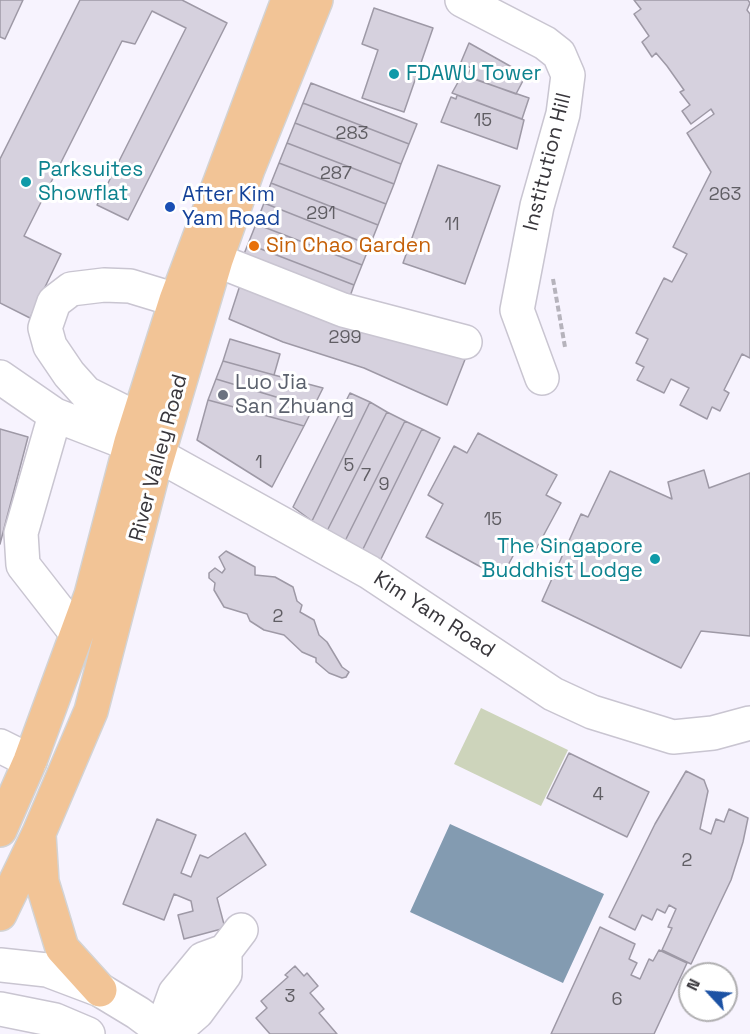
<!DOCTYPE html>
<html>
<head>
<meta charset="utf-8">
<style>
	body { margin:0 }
	#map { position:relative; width:750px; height:1034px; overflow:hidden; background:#f7f3fe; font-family:"Space Grotesk",sans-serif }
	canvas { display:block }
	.north { position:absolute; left:678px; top:962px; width:60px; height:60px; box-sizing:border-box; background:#fff; border:2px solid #b0afb1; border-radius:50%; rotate:296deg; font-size:16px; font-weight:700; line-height:24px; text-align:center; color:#39373c }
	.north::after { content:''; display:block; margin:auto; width:21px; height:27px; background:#1c52a4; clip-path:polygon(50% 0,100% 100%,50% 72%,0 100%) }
</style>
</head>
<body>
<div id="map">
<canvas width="750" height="1034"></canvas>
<div class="north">N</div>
</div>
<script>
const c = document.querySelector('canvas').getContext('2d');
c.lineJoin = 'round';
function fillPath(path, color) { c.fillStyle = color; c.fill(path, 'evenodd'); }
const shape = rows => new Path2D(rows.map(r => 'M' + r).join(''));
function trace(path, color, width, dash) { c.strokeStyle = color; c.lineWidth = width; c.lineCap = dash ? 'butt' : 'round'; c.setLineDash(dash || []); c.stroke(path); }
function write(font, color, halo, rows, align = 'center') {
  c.font = font + ' "Space Grotesk",sans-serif'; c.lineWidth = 6; c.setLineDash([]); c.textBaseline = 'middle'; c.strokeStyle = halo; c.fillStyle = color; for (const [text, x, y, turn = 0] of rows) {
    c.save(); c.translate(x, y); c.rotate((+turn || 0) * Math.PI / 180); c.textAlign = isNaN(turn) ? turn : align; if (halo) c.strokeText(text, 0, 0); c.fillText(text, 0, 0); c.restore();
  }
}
fillPath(shape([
	[481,708,568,750,541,806,454,764]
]), '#cdd4bb');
fillPath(shape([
	[450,824,604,894,563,983,410,912]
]), '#839bb1');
const building = shape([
	[0,0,23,0,5,39,0,37,0,0],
	[80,0,182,0,227,23,128,220,97,205,186,28,152,11,135,44,122,41,24,236,61,254,30,318,0,303,0,159,80,0],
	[634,0,748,0,750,3,747,10,750,14,750,358,742,354,724,390,729,393,720,411,712,407,707,419,680,405,689,388,671,379,664,393,637,380,644,367,636,363,648,339,636,333,664,278,672,282,687,254,673,247,711,172,687,133,714,114,711,109,691,124,682,111,690,105,680,92,684,90,667,66,656,53,652,57,642,42,649,36,634,14,641,9,634,0],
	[374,8,433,28,404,112,362,98,378,50,362,44,374,8],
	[469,43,526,75,516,94,467,76,471,68,461,62,469,43],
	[462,75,529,98,522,119,452,93,462,75],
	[311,83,417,124,409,144,303,103,311,83],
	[457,95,524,120,517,149,441,122,451,97,456,99,457,95],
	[303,103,409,144,401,164,295,123,303,103],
	[295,123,401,164,394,184,287,143,295,123],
	[287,143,394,184,386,204,279,163,287,143],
	[279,163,386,204,378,225,271,183,279,163],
	[438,165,500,186,465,284,403,263,438,165],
	[271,183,378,225,370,245,264,203,271,183],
	[264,203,370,245,362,265,256,224,264,203],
	[256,224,362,265,354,285,248,244,256,224],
	[248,244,354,285,347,305,240,264,248,244],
	[243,276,466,357,447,405,364,368,283,342,229,319,243,276],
	[230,339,280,354,274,375,223,361,230,339],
	[223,361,274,375,323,388,313,408,216,379,223,361],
	[216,379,313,408,304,426,208,400,216,379],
	[350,393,370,402,312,521,293,507,350,393],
	[208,400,304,426,272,487,197,440,208,400],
	[370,402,387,412,327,531,312,521,370,402],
	[387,412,405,421,345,541,327,531,387,412],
	[405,421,422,429,362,551,345,541,405,421],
	[0,429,28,437,0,544,0,429],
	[422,429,440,438,380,561,362,551,422,429],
	[478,433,557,475,546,495,561,503,534,553,519,545,501,578,426,537,443,504,428,495,454,446,467,453,478,433],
	[704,470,709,488,750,473,750,636,701,631,681,668,542,601,581,514,588,517,610,471,672,499,668,482,704,470],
	[226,551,255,567,255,575,275,577,293,587,297,601,302,605,300,612,314,620,319,635,327,642,342,667,349,672,346,677,342,678,329,673,316,662,316,658,302,652,284,635,264,630,250,621,247,614,224,607,214,590,215,583,209,578,209,573,215,568,222,573,225,569,219,557,226,551],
	[569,753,649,792,627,837,547,798,569,753],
	[686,771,704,780,708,791,700,829,711,834,716,819,724,822,729,809,748,818,743,842,731,880,691,964,662,950,672,928,668,927,676,909,669,905,665,913,657,909,652,920,642,915,635,930,609,917,655,824,686,771],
	[157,819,196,835,181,873,191,877,200,855,208,858,245,833,266,865,217,898,225,928,184,939,178,915,193,911,191,901,174,894,164,920,123,904,157,819],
	[600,927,635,944,629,959,637,963,631,975,640,979,649,959,653,961,659,950,687,963,654,1034,551,1034,600,927],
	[295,966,304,976,307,973,318,986,310,993,324,1009,319,1013,337,1034,270,1034,256,1018,267,1008,261,1001,288,977,285,975,295,966]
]);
fillPath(building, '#d6d1de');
trace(building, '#9e99a6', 1.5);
const minor = shape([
	[462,0,545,43,559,54,568,75,563,114,537,206,517,310,542,378],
	[216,260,343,310,465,342],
	[0,377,55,415,158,455,369,572,553,694,592,712,673,737,713,733,750,723],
	[55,415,21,533,23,565,76,633],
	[138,419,86,393,69,374,50,346,45,328,54,302,71,289,104,285,130,286,176,300],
	[0,746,30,761],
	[0,965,47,970,100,990,138,1013,166,1034],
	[0,1009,55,1020,88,1034],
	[158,1027,166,1018,175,993,203,959,225,951],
	[172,1034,197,1012,225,974,225,951,241,930]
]);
const major = shape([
	[0,830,30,761,91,595,131,442,176,300,288,0],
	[39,835,42,882,62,948,100,990],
	[0,914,39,833,91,711,152,476,216,260,248,169,316,0]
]);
trace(minor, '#c9c5d1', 36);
trace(major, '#d3d3d4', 36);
trace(shape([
	[553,279,565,347]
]), '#b6b3bc', 4, [6, 3]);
trace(minor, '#fff', 33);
trace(major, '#f2c496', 33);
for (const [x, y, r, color] of [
	[394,74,6,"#0f9aa8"],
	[26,182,6,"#0f9aa8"],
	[170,207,6,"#1a4fb4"],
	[254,246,6,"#e8710a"],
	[223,395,6,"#6b7280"],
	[655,559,6,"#0f9aa8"]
]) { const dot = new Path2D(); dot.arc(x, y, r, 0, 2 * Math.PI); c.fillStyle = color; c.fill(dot); trace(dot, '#fff', 2); }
write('18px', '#605e64', null, [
	["15",483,121],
	["283",352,134],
	["287",336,174],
	["263",725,195],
	["291",321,214],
	["11",452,225],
	["299",345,338],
	["1",259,463],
	["5",349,466],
	["7",366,476],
	["9",384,485],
	["15",493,520],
	["2",278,617],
	["4",598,795],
	["2",687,861],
	["3",290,997],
	["6",617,1000]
]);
write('21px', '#0d838f', '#fff', [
	["FDAWU Tower",406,74],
	["Parksuites",38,170],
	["Showflat",38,194],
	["The Singapore",643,547,"right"],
	["Buddhist Lodge",643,571,"right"]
], 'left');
write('21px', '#39373c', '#fff', [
	["Institution Hill",548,162,-76],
	["River Valley Road",159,458,-75],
	["Kim Yam Road",434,615,33]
]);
write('21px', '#164399', '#fff', [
	["After Kim",182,195],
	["Yam Road",182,219]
], 'left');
write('21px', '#c56008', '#fff', [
	["Sin Chao Garden",266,246]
], 'left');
write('21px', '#5b616d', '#fff', [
	["Luo Jia",235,383],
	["San Zhuang",235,407]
], 'left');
</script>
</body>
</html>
